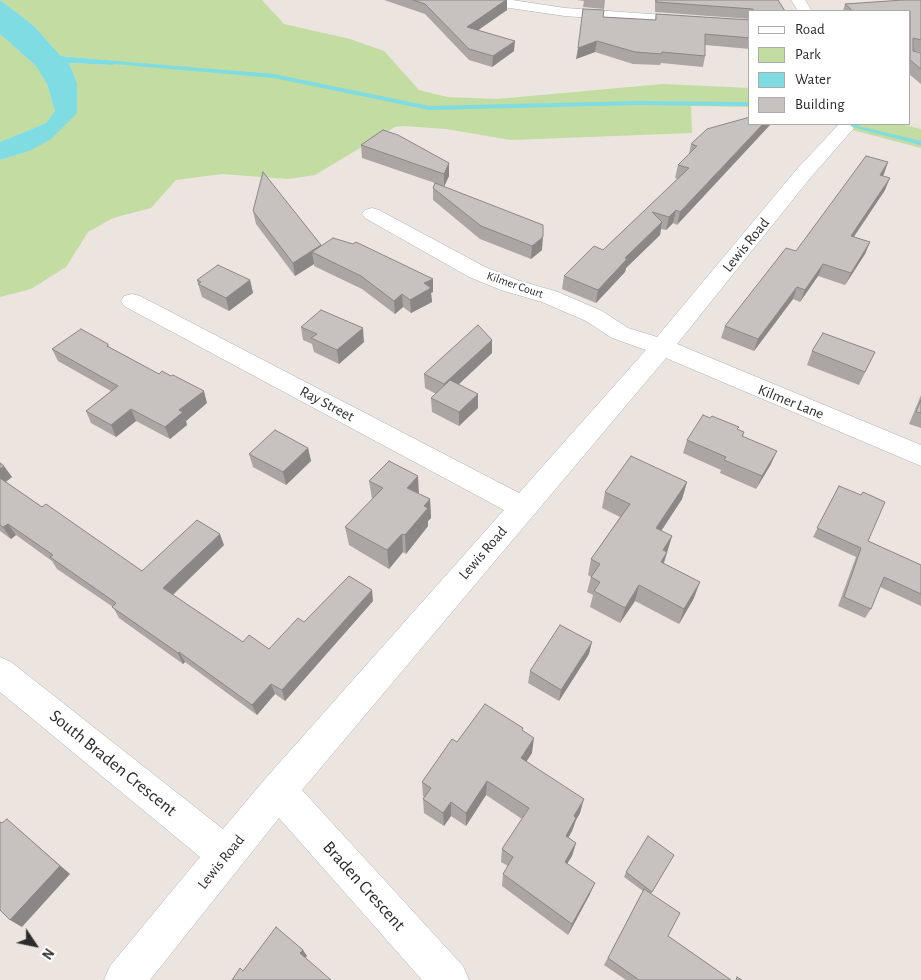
<!DOCTYPE html>
<html>
<head>
<meta charset="utf-8">
<style>
	body { margin:0 }
	#map { position:relative; width:921px; height:980px; overflow:hidden; background:#ece4df; font-family:"Alegreya Sans",sans-serif }
	canvas { display:block }
	.legend { position:absolute; left:748px; top:10px; width:162px; height:115px; box-sizing:border-box; background:#fff; border:1px solid #ababab; margin:0; padding:6px 9px; list-style:none; font-size:15px; color:#2c2c2c }
	.legend li { display:flex; align-items:center; gap:10px; height:25px }
	.legend b { width:25px; border:1px solid #ababab }
	.north { position:absolute; left:10px; top:920px; width:50px; height:50px; -webkit-text-stroke:4px #fff; paint-order:stroke; rotate:124deg; font-size:14px; font-weight:700; line-height:20px; text-align:center; color:#2c2c2c }
	.north::after { content:''; display:block; margin:auto; width:18px; height:22px; background:#2c2c2c; clip-path:polygon(50% 0,100% 100%,50% 72%,0 100%) }
</style>
</head>
<body>
<div id="map">
<canvas width="921" height="980"></canvas>
<ul class="legend">
<li><b style="height:6px;background:#fff"></b>Road</li>
<li><b style="height:14px;background:#c2dca2"></b>Park</li>
<li><b style="height:14px;background:#7edce2"></b>Water</li>
<li><b style="height:14px;background:#c7c1bf"></b>Building</li>
</ul>
<div class="north">N</div>
</div>
<script>
const c = document.querySelector('canvas').getContext('2d');
c.lineJoin = 'round';
function fillPath(path, color) { c.fillStyle = color; c.fill(path, 'evenodd'); }
const shape = rows => new Path2D(rows.map(r => 'M' + r).join(''));
function trace(path, color, width, dash) { c.strokeStyle = color; c.lineWidth = width; c.lineCap = dash ? 'butt' : 'round'; c.setLineDash(dash || []); c.stroke(path); }
function write(font, color, halo, rows, align = 'center') {
  c.font = font + ' "Alegreya Sans",sans-serif'; c.lineWidth = 4; c.setLineDash([]); c.textBaseline = 'middle'; c.strokeStyle = halo; c.fillStyle = color; for (const [text, x, y, turn = 0] of rows) {
    c.save(); c.translate(x, y); c.rotate((+turn || 0) * Math.PI / 180); c.textAlign = isNaN(turn) ? turn : align; if (halo) c.strokeText(text, 0, 0); c.fillText(text, 0, 0); c.restore();
  }
}
fillPath(shape([
	[0,0,262,0,284,24,350,39,384,51,419,90,447,97,497,99,663,84,750,88,750,107,691,106,692,133,511,140,446,129,403,126,395,127,315,175,288,179,222,174,176,180,151,208,113,218,88,232,66,267,31,289,0,297,0,160,29,151,77,83,69,63,113,65,115,61,61,56,33,25],
	[0,34,36,66,47,84,55,111,46,123,0,142],
	[830,124,901,124,921,129,921,148]
]), '#c2dca2');
fillPath(shape([
	[0,0,33,25,61,56,116,61,113,65,69,63,77,83,77,113,50,140,29,151,0,160,0,142,46,123,55,111,47,84,36,66,0,34]
]), '#7edce2');
fillPath(shape([
	[104,60,274,74,429,106,637,101,750,102,750,106,637,105,429,110,274,78,102,63,102,61,104,60],
	[841,124,850,124,921,141,921,145,841,124]
]), '#7edce2');
const street = shape([
	[475,0,512,0,565,8,750,21,750,30,565,16,482,4,477,3,475,0],
	[791,0,805,0,812,11,798,11,791,0],
	[839,124,849,124,854,128,811,177,677,344,921,445,921,466,666,358,302,790,463,966,469,980,422,980,279,818,150,980,104,980,110,966,200,857,0,692,0,657,11,662,223,829,265,779,504,510,124,306,121,301,124,296,132,294,140,296,519,493,646,350,612,338,586,321,542,302,501,290,469,277,365,218,362,214,365,210,372,208,379,210,485,267,517,280,558,292,602,311,628,328,657,337,797,169,839,124]
]);
trace(street, '#acb0b6', 1);
fillPath(street, '#fff');
fillPath(shape([
	[384,0,507,0,507,10,477,30,514,51,492,67,469,60,425,14],
	[577,0,605,0,604,9,583,7,584,1],
	[655,0,778,0,785,11,750,11,750,19,655,12],
	[921,0,921,52,913,51,921,53,921,84,910,75,910,11,843,11,845,4],
	[656,14,750,20,750,49,705,45,705,56,703,67,661,63,660,65,633,64,595,52,576,59,603,17,655,20],
	[707,129,677,225,673,223,666,230,661,229,660,235,626,268,625,272,596,303,562,289,564,276,603,250,678,179,675,178,678,165,689,154,691,144],
	[361,145,449,163,449,176,444,186,542,250,531,259,480,239,433,200,433,188,435,183,362,158],
	[884,174,883,176,885,190,854,237,870,242,865,254,845,285,818,276,800,302,793,299,754,351,721,338,725,326,796,251],
	[253,211,321,245,321,246,433,292,431,293,432,302,411,313,403,307,395,314,362,289,314,266,314,264,295,276,256,224],
	[197,280,250,280,253,293,229,311,202,297],
	[301,327,364,342,339,364,314,352,312,344,303,340],
	[492,340,492,353,458,385,478,408,459,426,432,412,431,398,436,394,425,388,424,374],
	[108,344,110,348,207,403,186,421,187,425,170,439,136,421,116,437,91,423,86,411,111,391,58,361,52,349],
	[812,351,875,352,859,385,807,365],
	[921,395,921,428,909,424],
	[738,430,744,432,743,437,771,464,756,489,720,473,721,470,683,453,687,440],
	[308,448,311,461,286,485,253,467,249,454],
	[0,463,12,477,6,482,42,507,142,571,224,545,173,595,243,642,269,649,304,622,373,601,285,701,275,694,257,715,185,662,183,664,119,618,113,607,57,569,52,561,16,535,11,539,0,531],
	[369,481,419,494,430,499,431,518,428,521,428,526,406,554,403,552,389,569,349,545,345,527,372,499],
	[687,482,682,499,661,531,672,536,664,563,694,598,679,624,635,601,620,623,590,607,593,595,587,592,591,577,588,575,591,559,620,517,602,508,605,492],
	[839,486,868,541,921,565,921,606,880,587,871,609,865,618,838,606,856,557,813,537],
	[589,654,559,701,528,683,530,671],
	[523,731,532,753,526,761,580,813,576,820,572,831,568,838,576,843,572,856,567,863,590,894,568,935,502,886,503,874,508,866,501,862,502,849,522,819,486,795,466,826,451,816,444,826,424,813,423,799,424,797,423,796,422,782,457,742],
	[674,855,651,894,668,936,731,980,626,980,604,965,643,891,624,877,626,872]
]), '#aba6a4');
fillPath(shape([
	[506,0,507,0,507,10,467,38,467,27],
	[515,41,514,51,492,67,493,56],
	[597,41,595,52,576,59,578,48],
	[763,124,771,124,677,225,680,212],
	[888,162,884,174,875,187,880,175],
	[449,163,449,176,444,187,444,174],
	[890,178,885,190,846,248,851,236],
	[676,210,673,223,666,230,669,217],
	[662,222,660,235,626,268,625,272,596,303,598,290,625,258],
	[543,237,542,250,531,259,532,246],
	[870,242,865,254,845,285,851,273],
	[321,245,323,258,312,252,314,264,295,276,293,263],
	[823,264,818,276,800,302,805,290],
	[433,279,433,292,431,293,432,302,411,313,410,300,424,283],
	[250,280,253,293,229,311,226,298],
	[797,287,793,299,754,351,758,339],
	[402,294,403,307,395,314,394,301],
	[363,328,364,342,339,364,337,350],
	[492,340,492,353,444,398,444,384],
	[204,391,207,403,186,421,187,425,170,439,165,427,179,410],
	[478,394,478,408,459,426,459,412],
	[131,409,136,421,116,437,111,425],
	[308,448,311,461,286,485,283,472],
	[777,451,771,464,756,489,762,476],
	[4,466,12,477,1,485,0,483,0,469],
	[418,476,419,495,407,488],
	[687,482,682,499,652,545,656,528],
	[430,499,431,518,428,521,428,526,406,554,405,535,424,506],
	[8,524,16,535,11,539,3,527],
	[220,534,224,545,168,599,163,588],
	[402,534,403,552,389,569,387,550],
	[672,536,667,552,663,550],
	[667,552,662,568,661,562],
	[700,582,694,598,679,624,684,609],
	[639,585,635,601,620,623,625,608],
	[372,590,373,601,285,701,282,690],
	[592,642,589,654,559,701,561,690],
	[179,652,185,662,183,664,178,653],
	[271,684,275,694,257,715,252,705],
	[534,738,532,753,519,773,521,758],
	[487,781,486,795,466,826,466,813],
	[584,799,580,813,576,820,572,831,562,849,566,836,574,816],
	[451,802,451,816,444,826,443,813],
	[17,828,70,874,22,927,10,920],
	[576,843,572,856,561,874,565,862],
	[595,883,590,894,568,935,572,924],
	[303,950,307,956,304,960,300,953]
]), '#8b8786');
const building = shape([
	[413,0,506,0,467,27,515,41,493,56,469,49,425,4,413,0],
	[656,0,778,0,785,11,754,11,753,9,656,2,656,0],
	[903,0,921,0,921,40,913,38,913,51,921,53,921,69,910,60,910,11,853,11,845,4,903,0],
	[583,9,604,10,603,17,656,20,656,14,750,20,750,38,705,34,705,56,662,52,662,54,635,52,597,41,578,48,583,9],
	[750,117,750,124,763,124,680,212,676,210,669,217,652,212,662,222,625,258,627,259,598,290,564,276,594,246,603,250,689,168,678,165,697,146,691,144,707,129,750,117],
	[383,130,398,135,449,163,444,174,361,145,383,130],
	[866,156,888,162,880,175,890,178,851,236,870,242,851,273,823,264,805,290,797,287,758,339,725,326,786,248,796,251,866,156],
	[263,172,321,245,293,263,253,211,263,172],
	[435,183,543,225,543,237,532,246,481,226,433,188,435,183],
	[333,238,353,244,356,242,433,279,424,283,431,288,410,300,402,294,394,301,361,276,312,252,333,238],
	[218,265,250,280,226,298,198,284,201,282,197,280,218,265],
	[321,310,363,328,337,350,311,338,317,334,301,327,321,310],
	[478,325,492,340,444,384,424,374,478,325],
	[81,329,108,344,107,346,159,374,162,371,171,376,173,375,204,391,179,410,183,412,165,427,131,409,111,425,86,411,118,386,52,349,81,329],
	[823,333,875,352,865,372,812,351,823,333],
	[450,380,478,394,459,412,431,398,450,380],
	[921,400,921,413,916,412,921,400],
	[703,415,710,418,712,416,739,427,737,429,744,432,742,436,777,451,762,476,724,460,726,457,687,440,703,415],
	[275,430,308,448,283,472,249,454,275,430],
	[631,456,687,482,656,528,672,536,663,550,667,552,661,562,700,582,684,609,639,585,625,608,594,591,600,582,591,577,600,564,591,559,630,504,605,492,631,456],
	[389,461,418,476,407,488,430,499,424,506,428,508,405,535,402,534,387,550,345,527,383,488,369,481,389,461],
	[0,463,4,466,0,469,0,463],
	[0,478,42,507,46,504,142,571,197,520,220,534,163,588,243,642,249,635,269,649,298,618,304,622,349,576,372,590,282,690,271,684,252,705,179,652,178,653,112,607,116,603,50,557,53,555,8,524,3,527,0,525,0,478],
	[839,486,861,495,863,492,885,502,868,541,921,565,921,594,884,577,871,609,844,597,861,548,817,528,839,486],
	[560,625,592,642,561,690,530,671,560,625],
	[485,704,523,728,522,730,534,738,521,758,584,799,574,816,576,818,566,836,576,843,565,862,595,883,572,924,503,874,513,857,502,849,529,808,487,781,466,813,451,802,443,813,423,799,431,788,422,782,452,739,457,742,485,704],
	[7,819,60,866,10,920,0,910,0,822,2,823,7,819],
	[648,836,674,855,652,892,626,872,648,836],
	[644,889,680,913,668,936,731,980,639,980,608,958,644,889],
	[276,927,303,950,300,953,331,980,232,980,240,968,243,971,276,927],
	[737,977,742,980,736,980,737,977]
]);
fillPath(building, '#c7c1bf');
trace(building, '#8b8786', 1);
write('12px', '#2c2c2c', '#fff', [
	["Kilmer Court",515,285,19]
]);
write('15px', '#2c2c2c', '#fff', [
	["Lewis Road",746,245,-51],
	["Kilmer Lane",791,402,22],
	["Ray Street",327,404,28],
	["Lewis Road",483,553,-49],
	["Lewis Road",221,862,-51]
]);
write('18px', '#2c2c2c', '#fff', [
	["South Braden Crescent",113,763,39],
	["Braden Crescent",364,886,48]
]);
</script>
</body>
</html>
